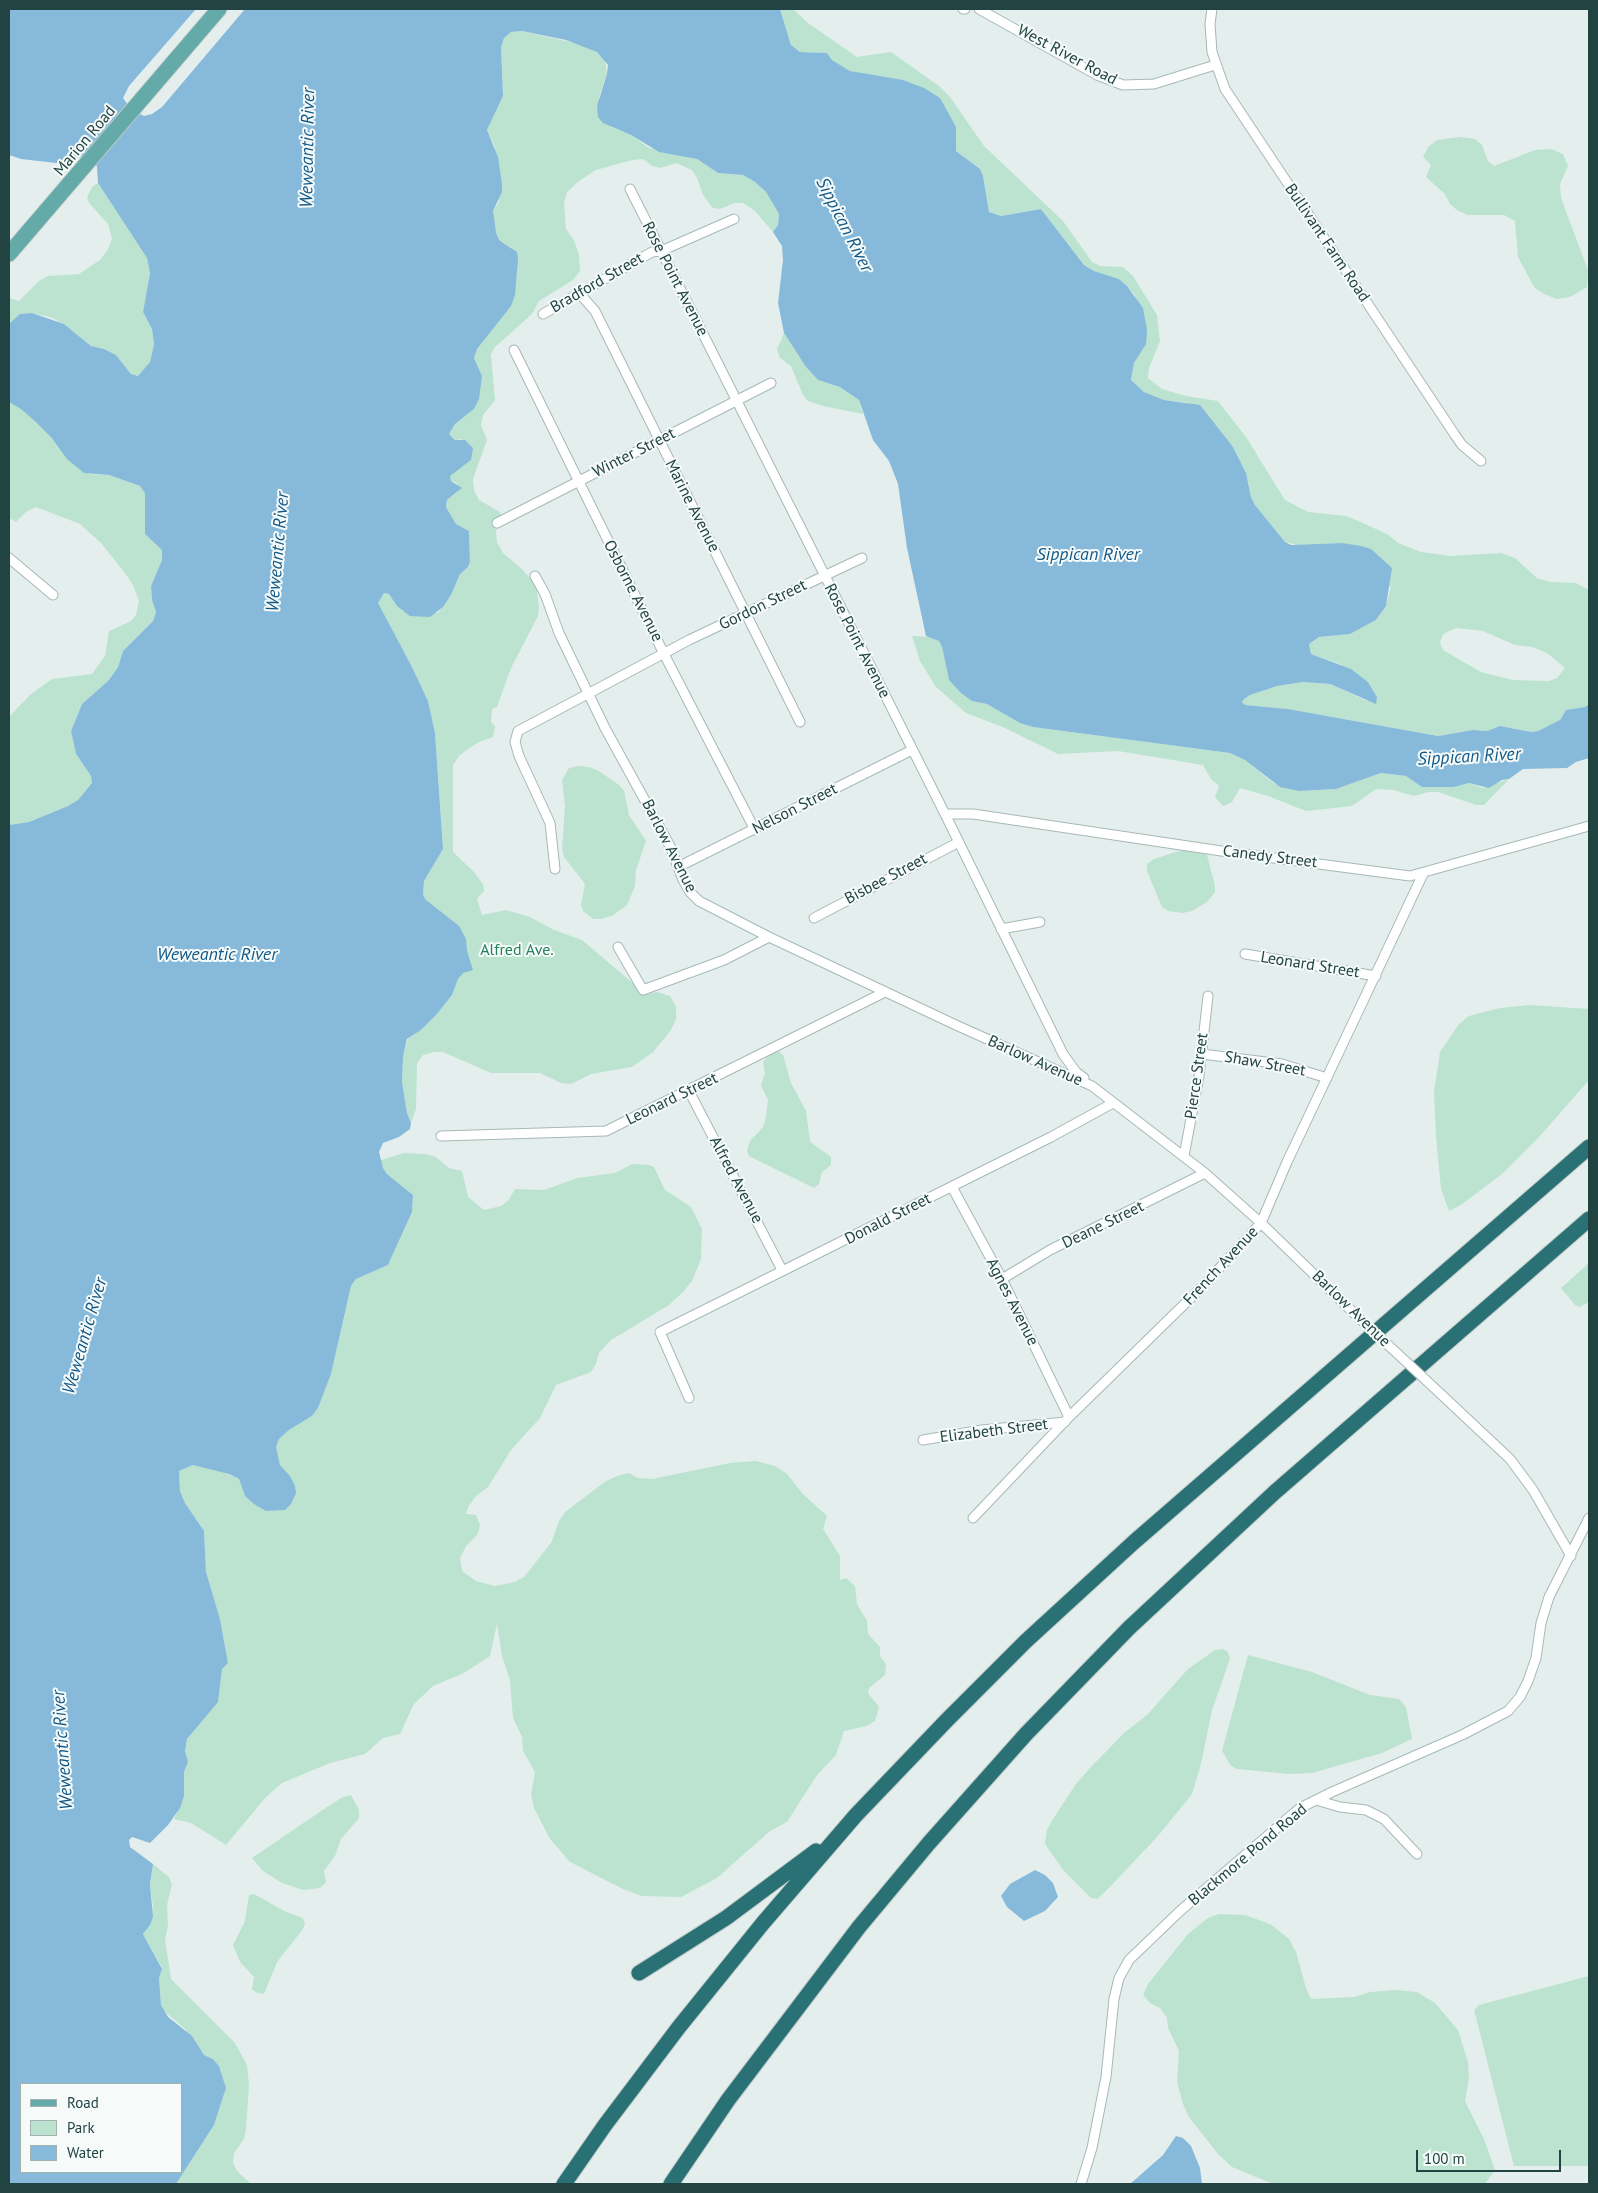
<!DOCTYPE html>
<html>
<head>
<meta charset="utf-8">
<style>
	body { margin:0 }
	#map { position:relative; width:1598px; height:2193px; overflow:hidden; background:#e4efed; font-family:"PT Sans",sans-serif }
	canvas { display:block }
	.frame { position:absolute; inset:0; border:10px solid #214443; pointer-events:none }
	.legend { position:absolute; left:20px; top:2083px; width:162px; height:90px; box-sizing:border-box; background:#f6fbfa; border:1px solid #a1b2b1; margin:0; padding:6px 9px; list-style:none; font-size:15px; color:#214443 }
	.legend li { display:flex; align-items:center; gap:10px; height:25px }
	.legend b { width:25px; border:1px solid #a1b2b1 }
	.scale { position:absolute; left:1416px; top:2150px; width:145px; height:22px; box-sizing:border-box; border:2px solid #214443; border-top:0; padding-left:6px; font-size:15px; line-height:18px; white-space:nowrap; color:#214443; -webkit-text-stroke:4px #f6fbfa; paint-order:stroke }
</style>
</head>
<body>
<div id="map">
<canvas width="1598" height="2193"></canvas>
<div class="frame"></div>
<ul class="legend">
<li><b style="height:6px;background:#64aaa8"></b>Road</li>
<li><b style="height:14px;background:#bbe3cf"></b>Park</li>
<li><b style="height:14px;background:#87bada"></b>Water</li>
</ul>
<div class="scale">100 m</div>
</div>
<script>
const c = document.querySelector('canvas').getContext('2d');
c.lineJoin = 'round';
function fillPath(path, color) { c.fillStyle = color; c.fill(path, 'evenodd'); }
const shape = rows => new Path2D(rows.map(r => 'M' + r).join(''));
function trace(path, color, width, dash) { c.strokeStyle = color; c.lineWidth = width; c.lineCap = dash ? 'butt' : 'round'; c.setLineDash(dash || []); c.stroke(path); }
function write(font, color, halo, rows, align = 'center') {
  c.font = font + ' "PT Sans",sans-serif'; c.lineWidth = 4; c.setLineDash([]); c.textBaseline = 'middle'; c.strokeStyle = halo; c.fillStyle = color; for (const [text, x, y, turn = 0] of rows) {
    c.save(); c.translate(x, y); c.rotate((+turn || 0) * Math.PI / 180); c.textAlign = isNaN(turn) ? turn : align; if (halo) c.strokeText(text, 0, 0); c.fillText(text, 0, 0); c.restore();
  }
}
fillPath(shape([
	[780,9,793,9,808,23,857,57,891,52,939,86,950,97,984,146,1063,221,1092,262,1100,266,1123,267,1133,276,1157,315,1160,341,1149,368,1148,378,1162,389,1186,396,1218,401,1246,437,1285,500,1308,512,1346,516,1356,520,1387,534,1398,543,1421,552,1450,556,1501,553,1515,558,1537,578,1550,582,1576,583,1589,590,1589,704,1585,707,1566,710,1560,720,1538,731,1531,732,1500,726,1487,731,1473,730,1438,736,1288,709,1245,705,1242,702,1244,699,1249,695,1277,686,1303,682,1330,684,1367,701,1377,697,1368,682,1340,664,1311,654,1309,644,1318,637,1350,634,1376,620,1386,606,1391,587,1342,543,1298,545,1285,542,1255,505,1251,497,1246,473,1233,447,1189,403,1164,400,1144,392,1131,380,1134,363,1137,357,1135,295,1127,286,1119,279,1094,271,1084,265,1041,209,1001,216,989,212,983,176,973,164,956,151,956,127,913,84,850,71,832,60,827,53,800,52,791,45],
	[1456,628,1483,631,1515,645,1532,647,1547,653,1565,668,1557,678,1549,681,1513,680,1481,672,1443,650,1440,642,1443,634],
	[522,31,583,45,597,52,605,59,607,74,599,97,611,127,631,135,649,148,697,159,718,173,743,175,755,182,766,192,779,214,778,225,773,232,755,211,743,203,735,203,720,209,713,208,703,195,697,178,692,170,676,163,661,168,652,166,643,159,632,160,596,170,579,181,567,192,564,203,566,229,574,240,579,255,580,271,573,280,539,301,532,314,494,348,491,355,495,400,483,415,481,425,487,440,473,479,474,490,479,500,500,512,501,516,496,531,497,542,503,553,522,569,536,585,539,607,538,616,511,668,497,707,492,709,491,722,495,726,493,737,479,742,468,749,459,756,453,765,453,852,473,871,483,884,484,891,477,899,482,915,506,910,530,917,554,930,582,940,635,985,640,995,657,992,670,996,676,1007,676,1019,671,1030,653,1052,632,1067,591,1074,571,1084,561,1083,540,1073,491,1073,443,1052,434,1052,423,1055,417,1063,416,1109,411,1123,407,1113,402,1082,403,1057,408,1039,421,1030,437,1014,452,995,458,979,463,972,471,970,423,895,424,881,443,849,435,733,428,701,413,669,377,603,384,593,389,594,403,611,438,613,451,595,460,574,468,567,470,562,469,531,456,524,446,507,447,500,458,492,457,483,451,481,449,475,471,460,461,439,455,440,449,434,455,424,474,409,482,377,474,358,477,349,502,315,512,248,499,240,494,223,493,211,499,202,495,147,487,130,503,96,501,47,504,38,511,32],
	[1460,137,1475,139,1482,145,1488,161,1494,166,1535,150,1551,149,1563,154,1568,166,1560,184,1561,198,1588,270,1587,287,1570,297,1557,299,1544,294,1534,287,1518,257,1515,221,1504,215,1468,215,1458,211,1450,204,1445,194,1426,177,1431,165,1423,157,1428,147,1437,140],
	[98,183,147,258,150,273,143,312,152,329,154,344,150,362,138,376,131,374,116,355,104,349,91,346,64,324,50,317,32,313,20,314,9,329,9,298,19,301,39,281,48,276,79,274,100,260,108,249,112,239,108,224,89,203,87,197,93,186],
	[784,333,806,367,818,380,840,387,850,393,859,400,863,414,823,406,808,401,803,395,791,366,780,358,777,349],
	[9,382,89,474,109,475,140,486,145,492,145,534,162,549,162,560,151,586,152,600,156,612,153,621,123,651,118,667,109,680,82,704,71,731,76,754,91,776,92,783,78,800,68,806,29,822,9,825,9,717,30,695,52,679,92,674,105,656,109,631,131,621,136,615,139,601,133,585,125,573,101,543,80,524,36,507,26,512,16,522,9,518],
	[912,636,933,637,939,641,942,647,949,680,972,701,987,704,1033,727,1230,753,1245,760,1273,783,1299,791,1336,789,1381,773,1406,776,1423,787,1454,787,1469,783,1483,788,1509,779,1484,805,1476,805,1438,792,1429,792,1414,796,1393,790,1376,789,1352,806,1306,811,1268,796,1240,788,1232,802,1223,806,1215,797,1219,786,1211,779,1203,765,1118,751,1058,754,1005,728,966,713,936,687,920,661],
	[578,766,589,767,599,771,619,785,624,791,629,815,646,841,636,870,635,886,627,905,612,916,601,919,593,919,583,911,581,905,585,884,564,857,562,849,565,806,562,780,569,768],
	[1179,851,1206,851,1215,886,1215,892,1207,902,1192,911,1183,913,1168,911,1162,907,1147,871,1147,864,1154,859],
	[1529,1005,1589,1009,1589,1080,1540,1136,1502,1174,1461,1205,1449,1211,1441,1189,1436,1136,1434,1092,1440,1052,1459,1024,1469,1016,1500,1008],
	[778,1051,783,1055,791,1083,806,1111,810,1142,831,1157,831,1165,822,1172,819,1184,814,1188,749,1156,747,1150,750,1141,763,1127,766,1117,768,1100,761,1085,765,1073,763,1062,771,1053],
	[404,1153,426,1154,436,1157,449,1168,462,1171,468,1197,484,1210,501,1206,508,1201,515,1189,544,1190,577,1178,615,1173,632,1164,649,1165,654,1167,665,1190,691,1207,702,1229,701,1259,692,1281,683,1292,669,1305,611,1340,599,1353,596,1364,591,1372,556,1385,540,1418,511,1450,488,1487,476,1496,468,1507,466,1514,476,1515,480,1525,478,1534,466,1546,460,1558,462,1571,476,1581,495,1586,515,1582,524,1577,551,1543,559,1521,565,1512,606,1481,620,1475,629,1473,638,1478,652,1479,730,1463,756,1461,775,1466,787,1474,802,1493,827,1516,823,1529,840,1556,840,1580,846,1578,855,1586,857,1604,867,1621,868,1634,880,1647,880,1656,886,1664,885,1675,869,1688,868,1693,879,1707,875,1721,866,1726,844,1731,836,1755,817,1775,787,1822,770,1831,717,1878,681,1897,642,1896,623,1889,570,1862,550,1839,534,1808,531,1795,535,1772,523,1751,522,1737,513,1718,510,1680,502,1656,497,1624,490,1656,464,1673,433,1686,414,1704,400,1734,383,1738,365,1754,330,1763,282,1783,266,1797,226,1845,191,1823,174,1819,184,1796,184,1772,188,1762,185,1751,187,1739,203,1719,219,1684,222,1669,228,1663,220,1619,206,1572,204,1531,185,1503,180,1491,179,1471,193,1465,218,1470,239,1479,245,1496,266,1511,285,1510,290,1476,280,1465,275,1447,279,1439,289,1430,312,1416,318,1408,331,1374,351,1286,356,1279,388,1265,412,1212,413,1195,387,1174,383,1168,381,1160],
	[1589,1263,1589,1302,1580,1307,1575,1305,1561,1288],
	[1223,1649,1228,1652,1230,1659,1212,1710,1201,1764,1192,1794,1158,1836,1106,1891,1097,1899,1091,1898,1064,1871,1045,1844,1047,1830,1053,1819,1076,1784,1091,1767,1124,1733,1147,1715,1188,1669,1215,1650],
	[1248,1655,1312,1672,1370,1695,1399,1699,1406,1707,1412,1739,1382,1753,1312,1773,1289,1774,1237,1769,1231,1766,1222,1751],
	[351,1795,359,1810,359,1818,341,1839,335,1856,324,1871,326,1882,320,1888,303,1890,282,1883,263,1871,252,1858,330,1805,343,1797],
	[153,1864,169,1877,172,1885,167,1905,168,1926,165,1939,171,1979,235,2043,247,2065,249,2085,246,2130,244,2139,234,2153,233,2163,237,2171,251,2184,176,2184,214,2125,226,2088,219,2066,213,2059,204,2055,184,2028,164,2011,161,2005,159,1978,162,1968,143,1934,150,1925,153,1907,150,1884],
	[254,1894,286,1912,303,1918,305,1923,303,1929,277,1962,264,1994,257,1993,252,1989,254,1977,240,1962,233,1945,245,1921,249,1895],
	[1219,1914,1245,1915,1270,1924,1289,1939,1296,1952,1306,1988,1311,1999,1354,1997,1370,1992,1396,1990,1417,1992,1435,2003,1458,2030,1468,2062,1469,2078,1465,2101,1484,2139,1495,2170,1485,2184,1273,2184,1232,2167,1218,2154,1189,2117,1183,2104,1177,2082,1179,2051,1168,2028,1167,2018,1160,2008,1150,2003,1143,1995,1148,1984,1188,1934,1208,1918],
	[1589,1976,1589,2166,1514,2166,1474,2010,1479,2005]
]), '#bbe3cf');
fillPath(shape([
	[9,9,196,9,129,86,123,98,131,109,144,116,152,114,162,107,245,9,780,9,791,45,800,52,827,53,832,60,850,71,903,80,924,88,940,98,956,127,956,151,980,169,983,176,989,212,1001,216,1041,209,1084,265,1094,271,1119,279,1127,286,1143,308,1147,330,1146,344,1134,363,1131,380,1144,392,1164,400,1200,405,1233,447,1246,473,1251,497,1255,505,1285,542,1291,545,1342,543,1361,546,1371,549,1392,568,1386,606,1376,620,1350,634,1319,637,1309,644,1311,654,1351,669,1368,682,1377,697,1376,704,1330,684,1303,682,1277,686,1250,695,1244,699,1242,702,1245,705,1288,709,1438,736,1473,730,1487,731,1500,726,1531,732,1538,731,1560,720,1566,710,1585,707,1589,704,1589,758,1576,762,1567,768,1523,769,1509,779,1502,780,1489,788,1469,783,1454,787,1422,787,1406,776,1381,773,1336,789,1299,791,1280,787,1245,760,1230,753,1033,727,1020,723,987,704,972,701,961,693,949,680,942,647,939,641,926,636,907,548,898,484,889,461,873,440,859,400,840,387,818,380,806,367,784,333,778,303,783,260,782,246,773,232,778,225,779,214,766,192,755,182,743,175,718,173,697,159,659,152,631,135,603,123,598,117,597,106,607,74,608,65,597,52,566,40,522,31,511,32,504,38,501,47,503,96,487,130,498,157,502,184,502,192,493,211,496,232,499,240,517,252,518,259,515,295,511,306,477,349,474,358,482,376,479,399,474,409,455,424,449,434,455,440,465,440,473,448,471,460,450,476,451,481,462,488,447,500,446,507,456,524,469,531,470,562,468,567,460,574,451,595,443,607,430,617,410,616,397,606,389,594,384,593,378,603,413,669,428,701,435,733,443,849,424,881,423,895,426,900,459,926,466,939,467,951,473,970,463,973,458,979,452,995,437,1014,421,1030,407,1039,403,1057,402,1082,407,1113,411,1123,410,1129,399,1137,383,1143,379,1152,383,1168,387,1174,413,1195,412,1212,388,1265,356,1279,351,1286,331,1374,318,1408,312,1416,289,1430,279,1439,276,1447,280,1465,290,1476,295,1486,296,1493,291,1504,285,1510,266,1511,254,1504,245,1496,239,1479,229,1474,193,1465,179,1471,180,1491,185,1503,204,1531,206,1572,220,1619,228,1663,222,1669,218,1702,187,1739,185,1751,188,1762,184,1772,184,1796,180,1808,168,1825,150,1843,132,1837,129,1840,130,1847,153,1864,150,1884,153,1917,150,1925,143,1934,162,1969,159,1978,161,2005,168,2017,192,2036,204,2055,213,2059,219,2066,226,2088,214,2125,176,2184,9,2184,9,825,29,822,68,806,78,800,92,783,91,776,76,754,71,731,82,704,109,680,118,667,123,651,153,621,156,612,152,600,151,586,162,560,162,550,145,534,145,493,140,486,109,475,84,473,67,459,51,437,36,422,21,409,9,402,9,324,20,314,32,313,64,324,91,346,104,349,116,355,131,374,138,376,150,362,154,344,152,329,143,312,150,273,147,258,98,183,97,167,93,158,91,156,72,159,65,164,21,159,9,155],
	[21,2084,181,2084,181,2172,21,2172],
	[1035,1870,1045,1875,1053,1883,1058,1897,1045,1911,1024,1921,1007,1907,1001,1896,1010,1884],
	[1176,2136,1183,2138,1191,2146,1200,2168,1202,2184,1130,2184,1163,2155]
]), '#87bada');
const minor = shape([
	[963,9,965,9],
	[979,9,1097,75,1123,85,1154,84,1215,65],
	[1212,9,1210,24,1212,52,1225,89,1455,435,1462,445,1481,461],
	[630,189,945,814,1063,1054,1076,1072,1084,1078],
	[580,294,595,311,800,722],
	[543,314,652,252,661,251,734,219],
	[514,350,664,654,755,830],
	[497,523,771,383],
	[9,558,53,595],
	[535,576,545,594,559,633,605,728,670,846,683,880,690,892,699,901,769,937,958,1026,1092,1086,1205,1173,1261,1223,1360,1319],
	[945,814,973,814,1228,852,1410,876,1589,826],
	[678,867,912,750],
	[555,869,550,823,519,756,515,742,518,731,689,640,862,558],
	[814,918,959,842],
	[1001,929,1040,922],
	[618,947,643,990,724,960,769,937],
	[1245,954,1376,976],
	[1202,1054,1282,1064,1327,1078],
	[689,1091,782,1270],
	[441,1136,606,1131,885,992],
	[1184,1156,1199,1076,1208,996],
	[952,1187,1002,1279,1069,1417],
	[1002,1279,1050,1250,1205,1173],
	[1428,1382,1510,1459,1533,1490,1571,1556],
	[689,1398,660,1332,1051,1137,1113,1103],
	[923,1440,982,1430,1065,1422],
	[973,1518,1069,1417,1204,1285,1261,1223,1287,1162,1423,874],
	[1316,1800,1340,1807,1366,1810,1384,1819,1417,1854],
	[1081,2184,1092,2148,1106,2077,1114,1999,1119,1978,1129,1960,1180,1911,1300,1808,1332,1792,1462,1735,1508,1711,1520,1697,1528,1681,1536,1658,1541,1623,1549,1597,1589,1518]
]);
const primary = shape([
	[9,254,219,9]
]);
const motorway = shape([
	[639,1973,726,1918,816,1851],
	[564,2184,605,2125,679,2027,763,1923,856,1815,947,1720,1026,1641,1134,1542,1589,1147],
	[671,2184,728,2100,859,1927,929,1843,1026,1734,1129,1628,1275,1492,1589,1219]
]);
trace(minor, '#a6b8b7', 11);
trace(primary, '#c1cbca', 17);
trace(motorway, '#c1cbca', 17);
trace(minor, '#fff', 9);
trace(primary, '#64aaa8', 15);
trace(motorway, '#297174', 15);
const minorBridge = shape([
	[1360,1319,1428,1382]
]);
trace(minorBridge, '#a6b8b7', 11, []);
trace(minorBridge, '#fff', 9);
write('16px', '#214443', '#f6fbfa', [
	["West River Road",1067,55,28],
	["Marion Road",85,141,-50],
	["Bullivant Farm Road",1327,243,56],
	["Rose Point Avenue",675,279,63],
	["Bradford Street",597,283,-30],
	["Winter Street",634,453,-27],
	["Marine Avenue",692,506,63],
	["Osborne Avenue",633,591,63],
	["Gordon Street",763,605,-26],
	["Rose Point Avenue",857,641,63],
	["Nelson Street",795,809,-27],
	["Barlow Avenue",669,846,63],
	["Canedy Street",1270,857,7],
	["Bisbee Street",886,879,-28],
	["Leonard Street",1310,965,9],
	["Barlow Avenue",1035,1061,24],
	["Shaw Street",1265,1064,10],
	["Pierce Street",1197,1076,-82],
	["Leonard Street",672,1099,-26],
	["Alfred Avenue",736,1180,62],
	["Donald Street",888,1219,-27],
	["Deane Street",1103,1225,-26],
	["French Avenue",1221,1266,-47],
	["Agnes Avenue",1012,1302,63],
	["Barlow Avenue",1351,1309,44],
	["Elizabeth Street",994,1431,-7],
	["Blackmore Pond Road",1248,1855,-40]
]);
write('16px', '#26805e', '#f6fbfa', [
	["Alfred Ave.",517,950]
]);
write('italic 18px', '#135988', '#f6fbfa', [
	["Weweantic River",308,148,-89],
	["Sippican River",844,225,63],
	["Weweantic River",278,552,-85],
	["Sippican River",1088,555],
	["Sippican River",1469,757,-3],
	["Weweantic River",217,955],
	["Weweantic River",85,1336,-74],
	["Weweantic River",63,1750,-94]
]);
</script>
</body>
</html>
